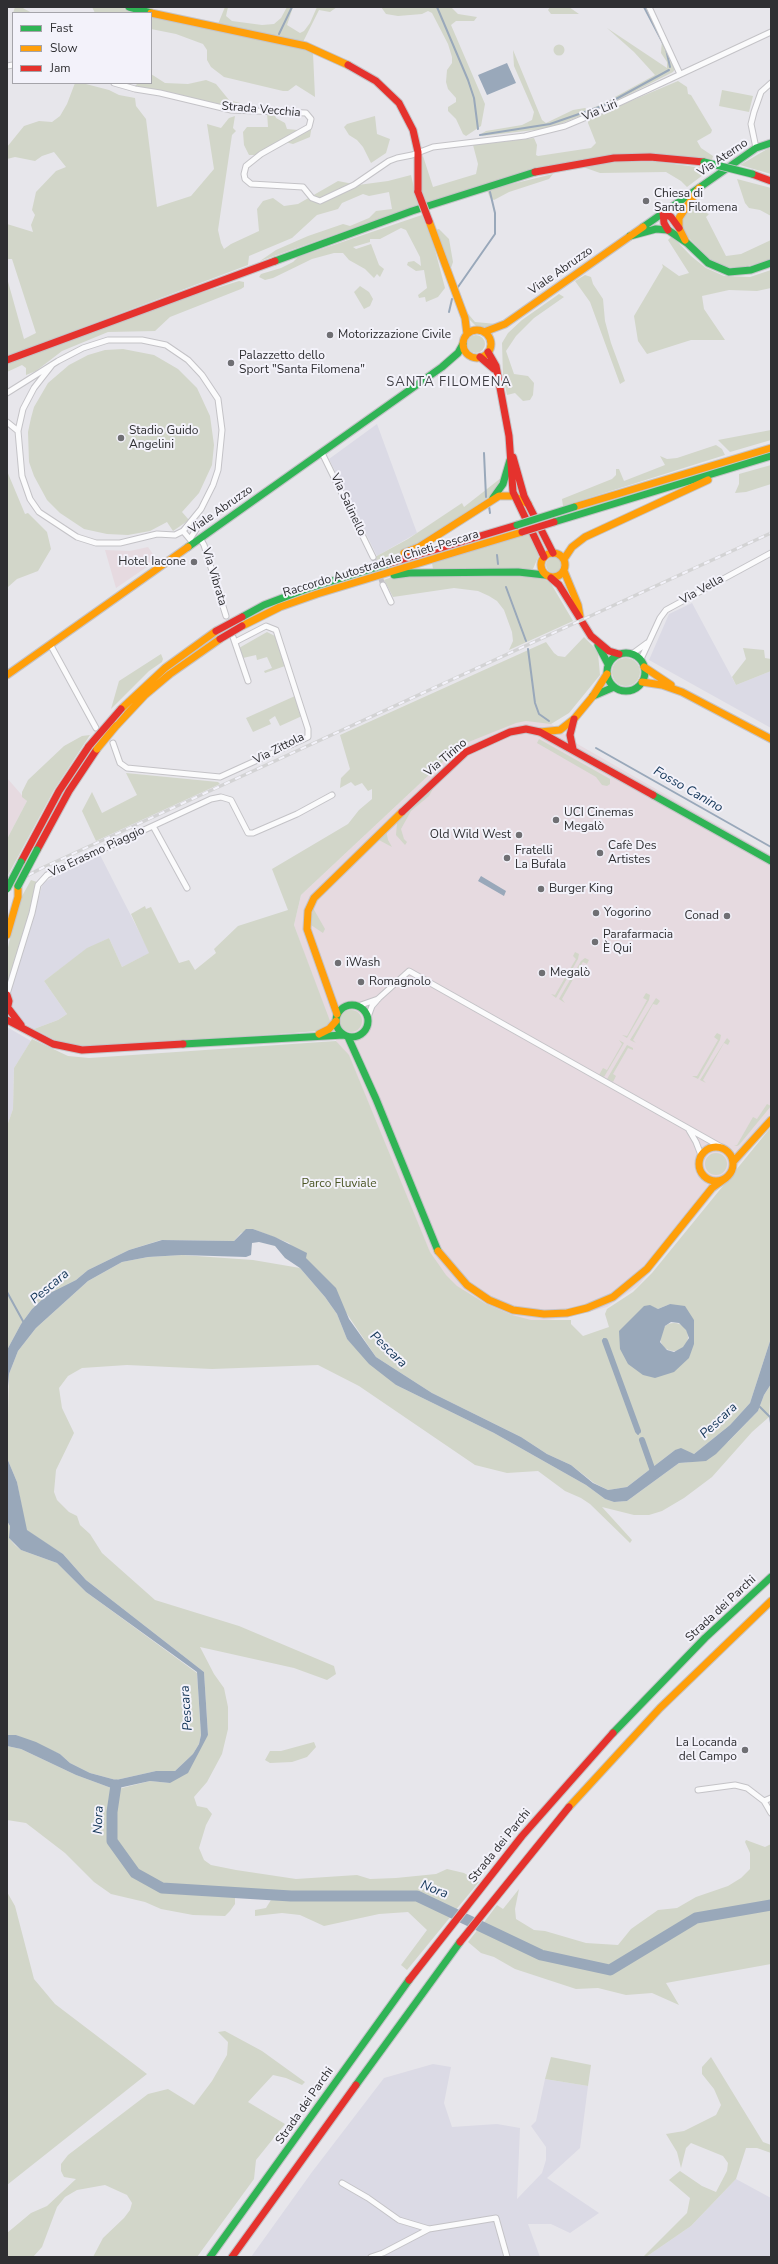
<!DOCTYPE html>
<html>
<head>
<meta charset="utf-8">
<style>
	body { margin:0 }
	#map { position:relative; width:778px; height:2264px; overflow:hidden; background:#e7e6eb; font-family:"Nunito Sans",sans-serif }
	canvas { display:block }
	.frame { position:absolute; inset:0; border:8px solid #2f2f32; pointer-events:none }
	.legend { position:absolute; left:12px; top:12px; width:140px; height:72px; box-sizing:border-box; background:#f3f2fa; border:1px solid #a5a4aa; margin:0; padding:5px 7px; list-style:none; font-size:12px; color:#2f2f32 }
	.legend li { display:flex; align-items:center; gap:8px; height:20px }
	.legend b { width:20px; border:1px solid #a5a4aa }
</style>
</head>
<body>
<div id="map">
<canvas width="778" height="2264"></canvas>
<div class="frame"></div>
<ul class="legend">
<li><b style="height:5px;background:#30b455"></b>Fast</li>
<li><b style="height:5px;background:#ff9f0a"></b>Slow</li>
<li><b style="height:5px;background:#e5322d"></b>Jam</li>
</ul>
</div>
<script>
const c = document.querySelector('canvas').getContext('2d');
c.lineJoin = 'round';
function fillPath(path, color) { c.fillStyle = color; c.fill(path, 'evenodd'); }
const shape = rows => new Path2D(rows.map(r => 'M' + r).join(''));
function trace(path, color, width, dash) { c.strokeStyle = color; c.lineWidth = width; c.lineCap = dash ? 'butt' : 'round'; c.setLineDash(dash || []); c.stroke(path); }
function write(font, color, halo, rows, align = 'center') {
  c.font = font + ' "Nunito Sans",sans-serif'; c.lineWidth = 4; c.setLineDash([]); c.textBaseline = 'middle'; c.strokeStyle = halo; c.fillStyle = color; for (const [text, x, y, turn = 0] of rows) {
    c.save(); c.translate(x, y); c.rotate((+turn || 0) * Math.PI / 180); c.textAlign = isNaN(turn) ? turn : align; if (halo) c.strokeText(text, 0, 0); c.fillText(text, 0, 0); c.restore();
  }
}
fillPath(shape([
	[148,547,157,560,116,588,105,550,130,551],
	[534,710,574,742,771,855,771,1125,638,1286,607,1307,570,1317,524,1323,485,1307,448,1282,430,1253,349,1056,337,1043,294,925,301,895,461,745],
	[7,778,27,801,7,839]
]), '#e6dae0');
fillPath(shape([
	[377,424,417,533,377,556,329,459],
	[692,603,736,685,771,671,771,728,649,660,669,614],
	[100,855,150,953,122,967,109,938,87,949,44,981,67,1014,58,1020,34,1029,22,1022,11,1008,9,997,42,886,44,882],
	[7,1027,31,1041,14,1068,13,1109,7,1126],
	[433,2064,451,2067,444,2103,452,2127,497,2124,520,2128,517,2199,542,2173,546,2160,546,2147,531,2126,536,2121,545,2079,588,2086,580,2148,547,2178,599,2213,570,2233,551,2224,528,2224,540,2257,251,2257,312,2172,384,2078],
	[736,2179,771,2198,771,2257,646,2257,691,2226]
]), '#dbdae5');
fillPath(shape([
	[15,7,21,7,32,13,13,13],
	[92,7,120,7,142,13,95,13],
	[225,7,228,7,226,16,232,21,262,25,274,24,281,18,287,7,293,7,287,25,300,33,304,31,310,23,317,7,337,7,330,12,319,10,303,42,218,24],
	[381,7,451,7,458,14,477,17,474,21,456,21,451,25,485,104,481,126,466,136,463,134,456,119,448,111,448,107,456,102,456,98,448,89,446,82,447,70,452,63,452,57,448,44,432,13,428,11,422,14,398,16,386,14],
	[550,7,569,7,579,14,551,14,548,10],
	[151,15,307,49,313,53,315,97,296,85,288,91,283,91,224,77,211,67,207,60,207,50,203,44,176,34,151,29],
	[607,28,667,68,667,62,661,53,662,40,673,62,675,69,673,72,610,104,560,124,543,129,482,136,481,134,486,131,522,125,532,120,534,112,514,66,513,50,542,120,546,123,573,110,585,108,588,110,604,103,655,75,634,52],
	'553.5 50a5.5 5.5 0 1 1 11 0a5.5 5.5 0 1 1-11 0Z',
	[151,74,165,83,188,84,206,80,216,84,229,100,243,104,247,108,231,109,135,86,138,83,151,83],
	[678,81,687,87,688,94,691,95,712,130,711,133,697,141,701,148,713,156,712,160,608,156,424,203,419,187,420,160,423,156,433,187,476,174,478,164,473,145,534,138,537,145,536,155,538,156,591,148,596,143,588,123,588,119],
	[75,83,82,83,109,90,119,95,135,98,136,106,146,119,157,207,191,196,214,169,207,124,221,128,229,118,235,116,233,128,236,131,232,135,218,230,221,243,224,249,231,244,259,231,257,209,263,201,273,198,284,206,298,204,338,181,358,185,388,181,411,175,418,205,260,261,276,250,308,236,343,224,350,226,369,218,376,211,392,209,389,192,369,196,363,194,342,203,338,209,317,215,292,238,249,256,248,265,7,356,7,278,24,339,36,333,12,259,7,259,7,224,33,232,31,225,35,215,32,210,36,192,56,171,66,167,54,152,42,156,35,161,15,157,7,159,7,147,24,126,39,121,52,122,60,116,67,104],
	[722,90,753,96,749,112,719,106],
	[267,112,274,113,276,118,285,123,287,129,308,131,312,125,310,137,293,144,285,142,263,155,249,155,244,145,243,132,247,127,268,127],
	[375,116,377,134,390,139,386,153,371,163,363,147,357,140,349,135,344,127,347,124],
	[769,148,771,149,771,174,740,165],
	[616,162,659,162,711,169,687,187,681,181,666,172,600,173,583,167],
	[553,174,549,179,509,192,494,200,490,198,487,190],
	[737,179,771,188,771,216,760,210,749,208,745,203],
	[694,199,704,212,709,214,706,217,726,256,741,254,771,240,771,260,740,268,725,267,712,262,683,232,681,219],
	[422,215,434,246,445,288,438,297,426,302,425,297,419,298,418,295,427,288,424,270,416,271,407,265,408,262,414,261,421,266,420,257,406,230,401,228,380,239,370,239,370,242,353,247,356,249,371,244,379,265,384,269,380,277,377,274,374,278,365,269,349,260,343,253,334,253,312,259,273,278,265,280,259,277,261,274,281,268,293,262,298,257],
	[439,229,449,239,453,262,451,268,447,268,434,230],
	[672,236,691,256,706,268,724,276,750,277,771,270,771,288,757,291,729,290,702,296,704,309,725,340,691,340,647,354,638,341,634,316,663,267,662,264,679,276,689,273,668,240],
	[585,275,591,277,593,284,603,299,605,321,611,343,625,381,620,384,590,302,575,281],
	[239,281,244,282,244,287,241,289,170,317,155,331,108,332,62,351,36,371,26,375,26,368,22,365,7,372,7,364,178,300],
	[360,286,369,292,373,299,370,306,364,309,354,292],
	[559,294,564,297,534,318,516,336,506,351,514,374,528,376,534,383,533,395,530,400,523,401,515,393,507,395,503,376,502,343,508,333,522,320],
	[465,310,475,322,497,324,487,328,477,327,468,318],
	'467 344a9 9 0 1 1 18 0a9 9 0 1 1-18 0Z',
	[123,349,154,355,178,369,197,388,210,416,214,445,212,465,199,493,182,512,189,520,173,531,167,522,150,531,128,535,107,534,84,529,60,513,47,500,34,476,29,462,28,432,31,418,34,407,48,383,69,365,88,355,105,350],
	[771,430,771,440,730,452,718,440],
	[716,445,722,449,725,455,563,506,562,499,612,479,616,475,616,469,619,469,624,481,665,465,660,456,667,459,677,458],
	[771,465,771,484,746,492,735,493,739,484,739,474],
	[7,471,25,514,28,513,47,532,51,549,38,571,17,579,8,587,7,591],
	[501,478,495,491,489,497,419,544,405,551,377,560,375,557,408,539,462,503,464,507],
	[529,533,539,555,533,569,433,569,432,563],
	'546 565a8 8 0 1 1 16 0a8 8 0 1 1-16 0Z',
	[514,575,543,579,550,582,573,621,509,650,513,641,512,632,504,610,497,601,489,596,478,591,454,588,393,597,384,580,392,577],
	[267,632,275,636,285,666,265,673,264,671,272,668,267,657,257,660,256,655,243,658,239,648],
	[584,637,593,646,598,653,600,675,569,713,551,724,526,721,516,723,461,745,301,895,294,925,330,1021,326,1027,317,1031,293,1033,86,1047,57,1041,34,1029,58,1020,67,1014,44,981,87,948,109,938,122,967,149,953,131,914,145,906,146,909,151,907,179,963,189,960,195,970,216,953,214,949,238,926,288,910,272,869,348,824,359,810,372,799,372,789,368,791,362,783,355,786,351,782,340,788,341,778,350,769,340,735,546,642,554,653,558,656,565,657],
	[743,648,764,650,765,658,771,659,771,671,736,685,732,677,746,659],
	[161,654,163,659,162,662,149,671,111,709,119,681],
	'612 672a14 14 0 1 1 28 0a14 14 0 1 1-28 0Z',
	[295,696,302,716,280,726,275,716,269,720,271,724,253,732,246,718],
	[90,735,54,790,7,877,7,839,27,801,22,797,22,792,28,780,64,746,82,736],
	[539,739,610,779,610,784,607,786,602,785,596,777,537,743],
	[126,773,218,782,220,784,96,841,82,811,92,792,102,813,137,795],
	[434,787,429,796,411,811,401,829,404,839,407,842,405,845,396,835,397,823],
	[386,830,388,840,392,847,377,839],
	[31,880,37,882,30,919,7,987,7,952,17,905],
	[313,908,325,929,323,933,311,925],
	[575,952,579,954,578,959,556,998,551,994,555,995,573,964,576,959,573,956],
	[585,958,589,960,587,964,583,962,581,965,562,999,565,1003,559,999,581,961],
	[646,993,650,995,649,1000,627,1038,622,1035,627,1036,647,1000,643,998],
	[656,998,660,1001,657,1005,653,1004,633,1040,636,1043,630,1040],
	'340 1021a11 11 0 1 1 22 0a11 11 0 1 1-22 0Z',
	[717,1033,721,1035,720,1040,698,1079,692,1076,697,1076,718,1040,714,1037],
	[727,1038,730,1041,728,1045,724,1043,703,1080,706,1083,700,1080],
	[32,1039,68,1056,89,1058,336,1041,349,1055,430,1252,446,1275,457,1286,486,1304,512,1315,531,1320,571,1320,571,1324,583,1336,609,1327,605,1314,607,1309,633,1292,652,1273,771,1127,771,1338,750,1403,730,1425,694,1454,675,1450,627,1487,608,1490,594,1483,571,1465,547,1454,521,1437,432,1393,376,1357,347,1314,289,1243,253,1229,241,1233,234,1241,161,1240,129,1250,88,1270,76,1280,48,1294,32,1309,21,1324,7,1350,7,1126,13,1109,14,1068],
	[670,1304,694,1320,689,1358,620,1349,650,1306,658,1309],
	[619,1040,624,1043,604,1077,599,1075,603,1068,607,1070,622,1044],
	[627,1045,633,1048,633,1050,628,1048,613,1074,616,1076,613,1082,607,1079],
	[767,1104,771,1106,739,1145,737,1146,734,1145,737,1145,753,1117,757,1119],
	'705 1164a11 11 0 1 1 22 0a11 11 0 1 1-22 0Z',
	[182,1255,253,1260,300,1268,325,1297,337,1314,347,1339,396,1385,494,1433,586,1485,605,1499,614,1502,627,1501,679,1463,691,1462,728,1442,758,1411,764,1395,771,1384,769,1417,752,1432,712,1477,684,1498,662,1511,649,1515,634,1515,602,1507,632,1540,630,1543,590,1504,581,1498,565,1491,538,1471,507,1473,475,1465,359,1386,318,1365,212,1369,127,1365,82,1368,68,1376,59,1388,62,1408,74,1433,56,1470,54,1492,57,1500,69,1512,77,1516,80,1525,90,1534,102,1553,155,1600,239,1626,334,1666,336,1674,327,1680,294,1668,200,1647,214,1674,224,1688,228,1707,228,1729,222,1754,207,1782,194,1797,197,1806,207,1808,212,1814,206,1825,199,1848,204,1860,211,1865,236,1870,296,1879,357,1875,370,1879,396,1878,436,1874,447,1869,464,1873,479,1882,454,1912,419,1893,287,1893,162,1886,137,1872,115,1840,114,1812,118,1789,150,1781,170,1783,208,1735,204,1672,86,1580,63,1554,26,1530,17,1482,7,1458,9,1374,18,1351,36,1328,88,1281,122,1262,148,1257],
	'660 1337a14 14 0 1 1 28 0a14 14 0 1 1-28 0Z',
	[7,1521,10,1526,9,1538,15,1545,21,1550,57,1563,86,1592,197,1673,201,1735,199,1744,193,1754,175,1771,156,1771,116,1780,90,1773,70,1763,60,1754,16,1735,7,1735],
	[314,1742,316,1747,307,1757,292,1762,270,1763,265,1760,270,1751,281,1751],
	[7,1746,21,1749,76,1775,114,1789,109,1814,110,1840,135,1875,162,1889,235,1893,235,1904,230,1911,225,1916,193,1915,161,1909,145,1902,111,1894,94,1882,65,1853,26,1823,7,1820],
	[746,1840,765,1847,771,1844,771,1903,696,1915,610,1969,542,1954,482,1925,497,1905,503,1909,519,1889,515,1909,516,1919,534,1930,545,1931,586,1943,618,1945,631,1929,658,1910,677,1908,696,1897,728,1886,741,1878,750,1869,750,1853,745,1842],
	[7,1892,15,1906,34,1979,55,2004,147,2074,7,2185],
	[274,1895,290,1899,418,1899,452,1915,407,1970,401,1965,427,1930,408,1912,379,1914,324,1926,300,1915,282,1913,255,1916,255,1910,266,1908],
	[771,1907,771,1964,666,1983,679,2005,652,1993,626,1995,598,1988,576,1989,515,1969,494,1957,481,1953,468,1942,479,1928,540,1957,613,1973,697,1920],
	[225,2031,262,2051,305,2082,302,2085,286,2078,273,2075,248,2102,285,2124,256,2160,254,2179,197,2257,93,2257,103,2238,124,2218,130,2210,132,2203,127,2195,105,2185,77,2190,65,2197,57,2207,42,2247,33,2257,7,2257,7,2233,31,2213,47,2206,76,2179,64,2177,61,2171,61,2164,68,2155,148,2094,168,2089,194,2105,212,2081,227,2055,228,2042,218,2032],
	[551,2057,591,2065,588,2086,545,2079],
	[711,2057,763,2142,771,2145,771,2153,757,2148,746,2148,736,2179,691,2226,646,2257,643,2257,687,2213,690,2198,669,2180,680,2171,702,2186,716,2192,727,2171,728,2163,723,2156,691,2143,686,2148,681,2168,677,2152,666,2134,684,2131,716,2115,721,2105,714,2089,702,2074,702,2067]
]), '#d2d6c9');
fillPath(shape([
	[507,63,516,83,487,95,478,75],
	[481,876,506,891,504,896,478,881],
	[246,1229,253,1229,275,1237,307,1253,306,1258,336,1288,349,1319,376,1357,432,1393,521,1437,547,1454,571,1465,593,1483,608,1490,627,1487,675,1450,681,1448,694,1454,730,1425,750,1403,771,1338,771,1384,764,1395,758,1411,716,1454,706,1461,679,1463,627,1501,614,1502,605,1499,586,1485,494,1433,396,1385,369,1364,347,1339,337,1314,325,1297,300,1268,285,1258,275,1246,259,1242,252,1243,251,1255,246,1257,182,1255,148,1257,122,1262,88,1281,36,1328,18,1351,9,1374,7,1398,7,1350,21,1324,32,1309,48,1294,76,1280,88,1270,129,1250,162,1240,234,1241],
	[670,1304,685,1306,694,1320,694,1344,689,1358,674,1372,655,1378,643,1375,628,1364,620,1349,619,1331,644,1306,650,1305,658,1309],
	[671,1322,679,1323,686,1330,689,1338,683,1347,674,1352,667,1350,660,1342,665,1326],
	[7,1458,17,1482,27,1530,63,1554,86,1580,204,1672,208,1735,188,1773,170,1783,150,1781,114,1789,76,1775,21,1749,7,1746,7,1735,16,1735,36,1742,60,1754,70,1763,90,1773,116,1780,156,1771,175,1771,193,1754,199,1744,201,1735,197,1672,86,1592,57,1563,21,1550,9,1538,10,1526,7,1521]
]), '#99a8ba');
trace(shape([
	[437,7,468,80,474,98,478,129],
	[644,7,666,49,670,67],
	[279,34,292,7],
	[480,135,550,124,605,105,669,70],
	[458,287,495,234,495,213,490,192],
	[449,312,452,299],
	[484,453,486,497],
	[489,506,490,513],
	[497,555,498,564],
	[506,587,526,641],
	[528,649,535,703,539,714,549,721],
	[596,748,771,847],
	[7,1292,24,1323],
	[604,1339,638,1434],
	[760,1407,770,1417,771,1423],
	[641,1441,651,1470]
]), '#99a8ba', 2);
trace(shape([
	[605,1341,638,1431],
	[642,1440,654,1474]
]), '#99a8ba', 6);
trace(shape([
	[116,1785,112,1812,112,1841,135,1873,162,1888,291,1896,417,1896,541,1955,610,1970,696,1918,771,1905]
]), '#99a8ba', 11);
trace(shape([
	[373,557,383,585]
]), '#c2c1c6', 5, [5, 2.5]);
const street = shape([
	[649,7,680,74],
	[7,66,13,65],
	[114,83,135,89,160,93,231,110,306,113,311,119,309,127,261,154,246,166,244,174,245,179,251,184,303,187,312,198,320,201,354,185,389,161,397,158,412,155,433,147,525,136,565,126,608,108,771,32],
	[756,148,751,124,754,112,761,92,771,83],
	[7,393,58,361,83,348,108,340,142,340,166,345,188,360,202,375,218,399,222,430,218,470,213,485,201,509,183,531,175,535,157,534,120,543,96,543,77,537,39,512,30,499,22,476,18,431,23,409,34,388,52,365],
	[7,422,18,431],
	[322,453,373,557],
	[183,531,193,543],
	[200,538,204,545,226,616],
	[190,539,197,528],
	[383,585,391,602],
	[233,637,248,681],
	[50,644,96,728],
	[632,654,647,643],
	[641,659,660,618,666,610,771,553],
	[113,743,120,763,127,768,220,777,308,737,308,729,276,630,266,626,235,642],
	[153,826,187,888],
	[7,994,32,913,38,885,47,875,211,799,221,797,231,800,248,833,253,833,297,814,332,795],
	[358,1006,378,999],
	[368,1017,372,1006,379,998,409,971,723,1148],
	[689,1130,696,1142,701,1155],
	[698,1790,735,1785,747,1788,764,1801,771,1813],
	[764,1801,771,1798],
	[342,2183,368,2198,399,2220,429,2229],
	[371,2257,383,2253,429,2229,496,2218,507,2257]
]);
const fast = shape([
	[129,7,151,13],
	[643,227,756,148,771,143],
	[630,236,656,229,668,230,687,243,708,263,729,272,751,270,771,263],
	[275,261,412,211,535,172],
	[493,498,503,484,510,460],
	[554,522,771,456],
	[188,547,442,367,458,353,463,344],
	[394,575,409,573,518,572,545,575],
	[242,617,264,605,306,589,390,563],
	[598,645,608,664],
	'607 672a19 19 0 1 1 38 0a19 19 0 1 1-38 0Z',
	[593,696,614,687],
	[653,795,771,861],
	'336 1021a16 16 0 1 1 32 0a16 16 0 1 1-32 0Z',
	[348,1037,376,1099,438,1251],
	[183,1044,344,1035],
	[613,1733,705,1638,771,1577],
	[356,2085,460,1942],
	[210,2257,409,1980]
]);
const slow = shape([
	[151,13,306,46,348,65],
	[429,221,465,318,467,334],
	[685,240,679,228,679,218,699,188],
	'463 344a14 14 0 1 1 28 0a14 14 0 1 1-28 0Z',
	[484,332,505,324,643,227],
	[574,507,771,448],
	'541 565a12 12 0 1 1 24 0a12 12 0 1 1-24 0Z',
	[404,553,419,547,499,496,514,496,528,504],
	[564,559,572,547,585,537,708,480],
	[564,571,578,605,580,616],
	[242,626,280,607,317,594,522,532],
	[644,667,671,685],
	[7,675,188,547],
	[642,682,662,685,682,692,771,739],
	[121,709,165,668,216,631],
	[116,726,145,695,170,674,220,639],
	[540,732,560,730,574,719,593,696,607,674],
	[7,935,18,897,18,886],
	[337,1014,307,929,308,911,314,898,402,812],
	[319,1034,329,1029,336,1021],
	'699 1164a17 17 0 1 1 34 0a17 17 0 1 1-34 0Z',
	[733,1162,771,1120],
	[438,1251,467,1285,489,1300,513,1310,544,1314,567,1313,587,1308,613,1297,647,1269,712,1188,726,1178],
	[569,1807,660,1708,771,1601]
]);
const jam = shape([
	[348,65,376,81,399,103,413,130,418,152,418,192],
	[535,172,614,158,650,157,704,162],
	[752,174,771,181],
	[668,230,664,223,663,213,671,217,679,228],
	[488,352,496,366,509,436,513,492,544,557],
	[480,357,494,369],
	[7,360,275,261],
	[513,457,524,496,553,553],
	[390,563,517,525],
	[551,578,559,585,591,636,609,651,619,654],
	[573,749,570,735,574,719],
	[402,812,466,752,510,732,526,729,540,732,653,795],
	[37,850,69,791,97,749],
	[21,862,59,791,89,746],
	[7,995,9,1001,7,1010],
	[8,1008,21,1025],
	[7,1020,53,1044,82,1050,183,1044],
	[460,1942,569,1807],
	[409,1980,522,1836,613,1733],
	[232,2257,356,2085]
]);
trace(street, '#c4c3c7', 7);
trace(fast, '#c4c3c7', 9);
trace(slow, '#c4c3c7', 9);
trace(jam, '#c4c3c7', 9);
trace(street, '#fbfbfc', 5);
trace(fast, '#30b455', 7);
trace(slow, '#ff9f0a', 7);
trace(jam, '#e5322d', 7);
const rail = shape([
	[7,886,42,868,771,533]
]);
trace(rail, '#d3d3d4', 3.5);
trace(rail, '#f3f2fa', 2, [6]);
const fastBridge = shape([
	[704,162,752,174],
	[517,525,574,507],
	[18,886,37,850],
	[7,889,21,862]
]);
const slowBridge = shape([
	[97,749,116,726]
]);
const jamBridge = shape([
	[418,192,429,221],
	[522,532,554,522],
	[216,631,242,617],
	[220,639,242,626],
	[89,746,121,709]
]);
trace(fastBridge, '#c4c3c7', 9, []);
trace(slowBridge, '#c4c3c7', 9, []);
trace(jamBridge, '#c4c3c7', 9, []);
trace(fastBridge, '#30b455', 7);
trace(slowBridge, '#ff9f0a', 7);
trace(jamBridge, '#e5322d', 7);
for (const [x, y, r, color] of [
	[646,201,4,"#6f6f73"],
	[330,335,4,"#6f6f73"],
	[231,363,4,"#6f6f73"],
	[121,438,4,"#6f6f73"],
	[194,562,4,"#6f6f73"],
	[556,820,4,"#6f6f73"],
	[519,835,4,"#6f6f73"],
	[600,853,4,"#6f6f73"],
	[507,858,4,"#6f6f73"],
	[541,889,4,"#6f6f73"],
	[596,913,4,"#6f6f73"],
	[727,916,4,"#6f6f73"],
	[595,942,4,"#6f6f73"],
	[338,963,4,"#6f6f73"],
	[542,973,4,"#6f6f73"],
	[361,982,4,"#6f6f73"],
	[745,1750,4,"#6f6f73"]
]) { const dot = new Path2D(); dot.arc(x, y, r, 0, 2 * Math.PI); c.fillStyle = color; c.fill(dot); trace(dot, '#f3f2fa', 1.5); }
write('12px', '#2f2f32', '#f3f2fa', [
	["Strada Vecchia",261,110,5],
	["Via Liri",600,111,-23],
	["Via Aterno",723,158,-34],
	["Viale Abruzzo",561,271,-35],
	["Via Salinello",348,505,65],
	["Viale Abruzzo",221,510,-35],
	["Raccordo Autostradale Chieti-Pescara",381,564,-17],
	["Via Vibrata",214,577,73],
	["Via Vella",702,590,-29],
	["Via Zittola",279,749,-27],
	["Via Tirino",446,758,-40],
	["Via Erasmo Piaggio",97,852,-25],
	["Strada dei Parchi",721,1609,-43],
	["Strada dei Parchi",500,1846,-51],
	["Strada dei Parchi",305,2106,-55]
]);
write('12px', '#2f2f32', '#f3f2fa', [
	["Chiesa di",654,194],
	["Santa Filomena",654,208],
	["Motorizzazione Civile",338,335],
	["Palazzetto dello",239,356],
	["Sport \"Santa Filomena\"",239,370],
	["Stadio Guido",129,431],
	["Angelini",129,445],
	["Hotel Iacone",186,562,"right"],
	["UCI Cinemas",564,813],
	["Megalò",564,827],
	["Old Wild West",511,835,"right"],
	["Cafè Des",608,846],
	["Artistes",608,860],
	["Fratelli",515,851],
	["La Bufala",515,865],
	["Burger King",549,889],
	["Yogorino",604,913],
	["Conad",719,916,"right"],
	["Parafarmacia",603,935],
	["È Qui",603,949],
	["iWash",346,963],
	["Megalò",550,973],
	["Romagnolo",369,982],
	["La Locanda",737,1743,"right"],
	["del Campo",737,1757,"right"]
], 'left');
write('12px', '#4a5524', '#f3f2fa', [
	["Parco Fluviale",339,1184]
]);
c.letterSpacing = '1px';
write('13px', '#414046', '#f3f2fa', [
	["SANTA FILOMENA",449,383]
]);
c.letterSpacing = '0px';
write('italic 13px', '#103356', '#f3f2fa', [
	["Fosso Canino",688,790,30],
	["Pescara",50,1287,-40],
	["Pescara",388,1350,44],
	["Pescara",719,1421,-43],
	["Pescara",187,1708,-94],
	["Nora",99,1820,-88],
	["Nora",434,1890,21]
]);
</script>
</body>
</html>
